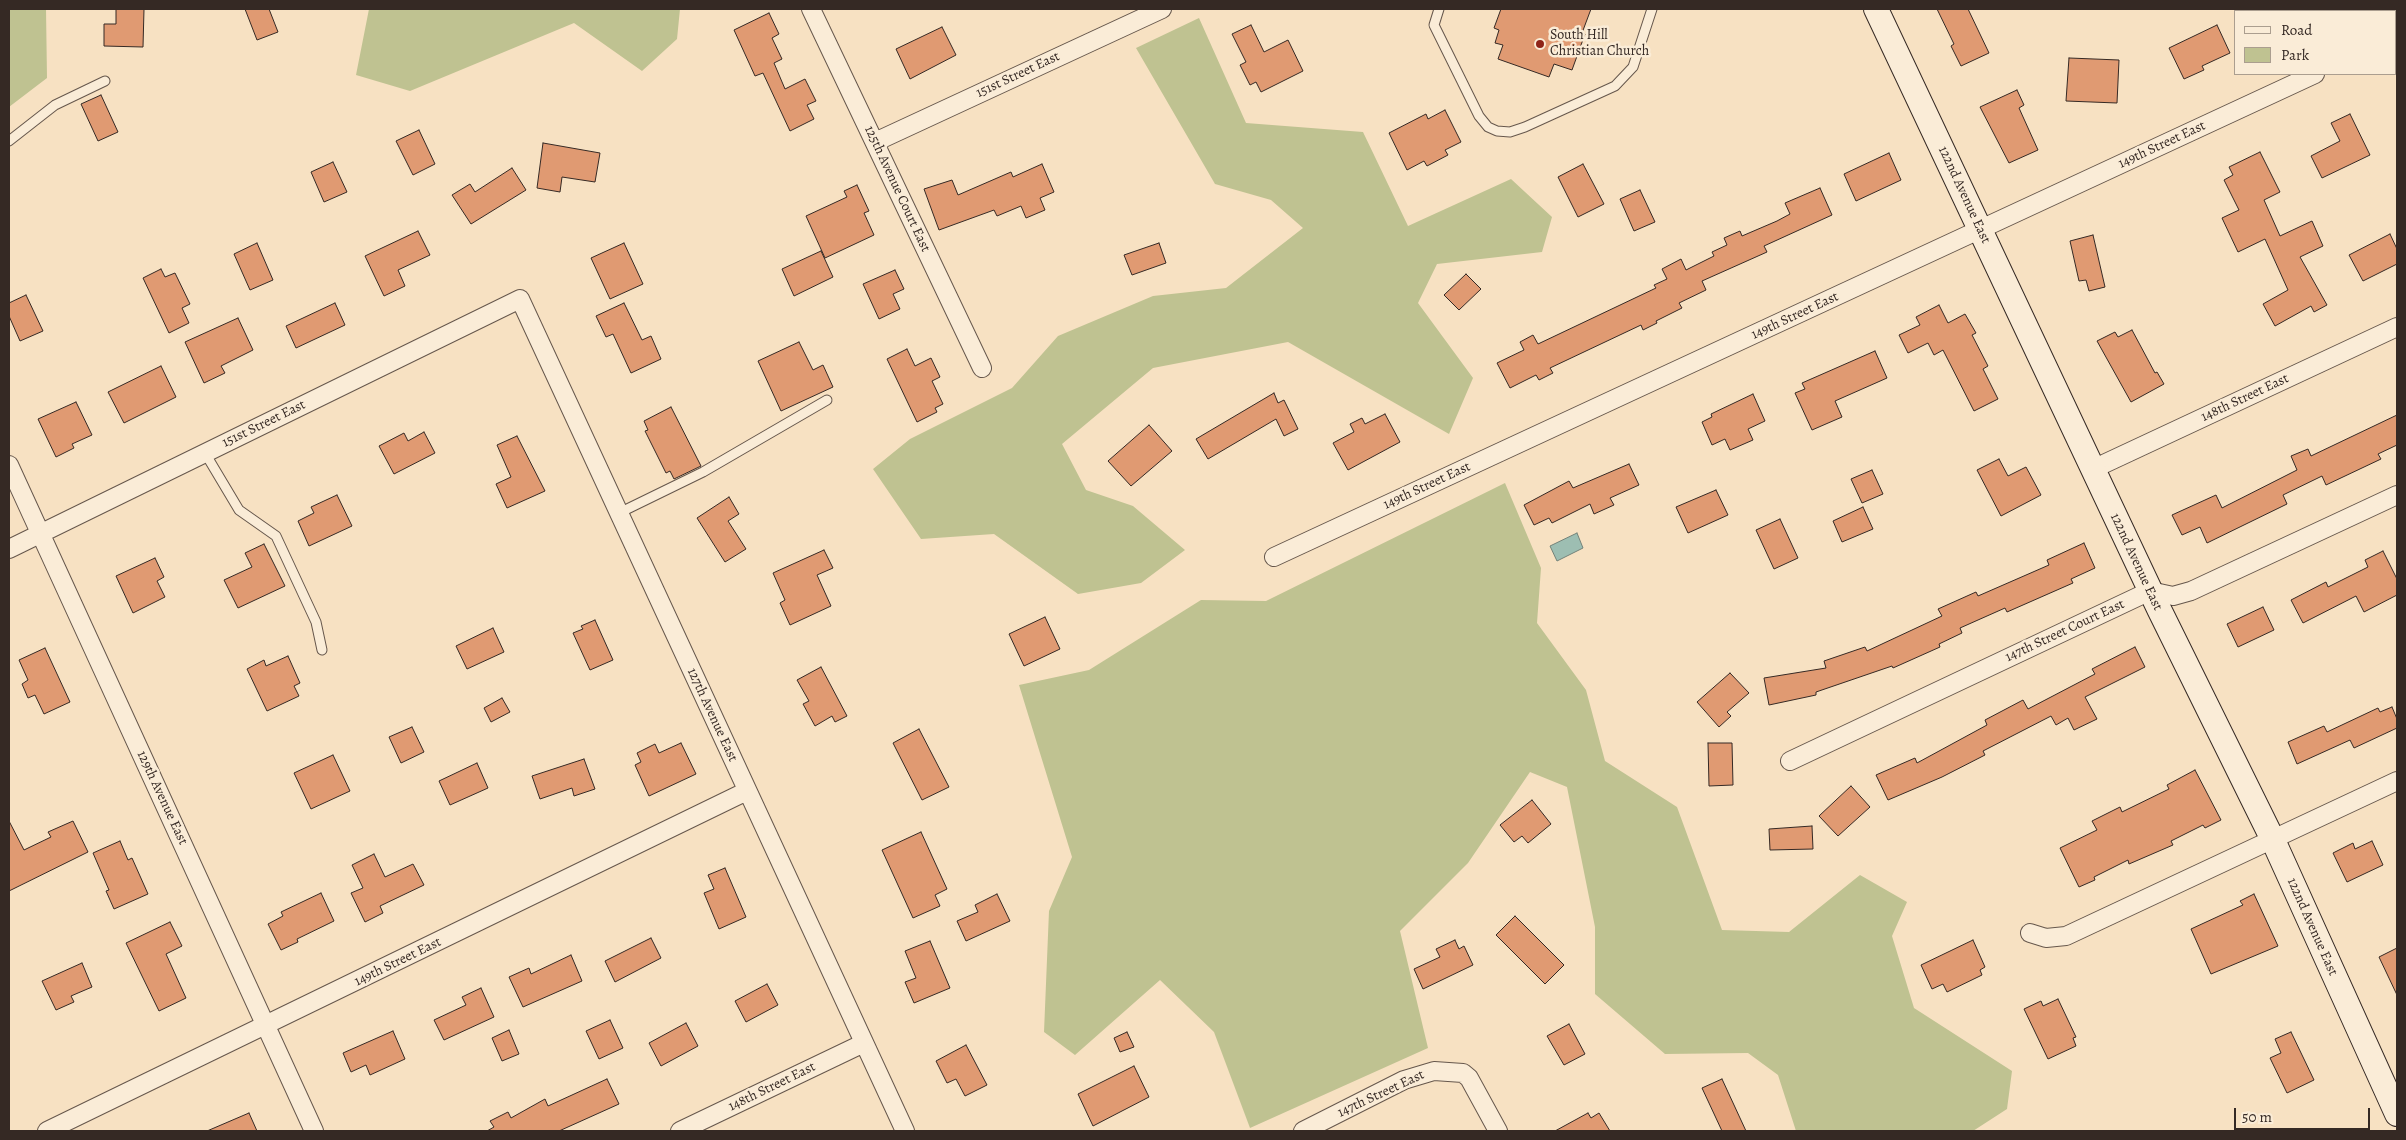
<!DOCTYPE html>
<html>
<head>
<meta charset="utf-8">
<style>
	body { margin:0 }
	#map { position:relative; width:2406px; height:1140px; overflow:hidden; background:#f7e1c2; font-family:Alegreya,serif }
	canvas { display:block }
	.frame { position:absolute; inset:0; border:10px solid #352924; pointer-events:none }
	.legend { position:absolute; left:2234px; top:10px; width:162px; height:65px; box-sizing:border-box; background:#faecd7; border:1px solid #ab9e8f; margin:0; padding:6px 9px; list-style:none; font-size:15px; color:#352924 }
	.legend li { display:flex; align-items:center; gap:10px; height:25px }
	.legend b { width:25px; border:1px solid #ab9e8f }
	.scale { position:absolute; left:2234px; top:1108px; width:136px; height:22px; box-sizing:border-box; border:2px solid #352924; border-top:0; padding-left:6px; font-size:15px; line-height:18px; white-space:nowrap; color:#352924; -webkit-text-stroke:4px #faecd7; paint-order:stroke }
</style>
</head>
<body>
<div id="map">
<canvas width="2406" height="1140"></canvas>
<div class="frame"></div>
<ul class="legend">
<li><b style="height:6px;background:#faecd7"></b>Road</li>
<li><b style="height:14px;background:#bfc291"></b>Park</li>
</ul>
<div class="scale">50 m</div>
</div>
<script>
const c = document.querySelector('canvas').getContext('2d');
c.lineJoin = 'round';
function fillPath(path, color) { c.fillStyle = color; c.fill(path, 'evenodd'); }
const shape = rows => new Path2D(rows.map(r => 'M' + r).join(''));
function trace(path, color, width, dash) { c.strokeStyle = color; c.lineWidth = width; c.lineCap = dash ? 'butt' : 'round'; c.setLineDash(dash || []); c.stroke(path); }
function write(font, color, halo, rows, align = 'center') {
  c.font = font + ' Alegreya,serif'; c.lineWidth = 5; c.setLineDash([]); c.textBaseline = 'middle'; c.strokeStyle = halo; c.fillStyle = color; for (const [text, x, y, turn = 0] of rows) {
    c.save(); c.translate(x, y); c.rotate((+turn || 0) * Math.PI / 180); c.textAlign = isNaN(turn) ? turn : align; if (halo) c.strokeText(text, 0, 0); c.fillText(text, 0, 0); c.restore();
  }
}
fillPath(shape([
	[9,9,46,9,47,78,9,107],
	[369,9,680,9,677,39,642,71,574,23,410,91,356,75],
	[1199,18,1246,123,1363,132,1408,226,1511,179,1552,217,1542,252,1437,264,1418,303,1473,378,1449,434,1288,342,1153,368,1062,444,1086,490,1133,506,1185,550,1141,583,1078,594,994,534,921,539,873,469,910,439,1012,388,1058,336,1153,296,1226,288,1303,228,1271,200,1215,184,1136,48],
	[1505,483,1541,568,1537,623,1586,690,1605,761,1677,807,1722,930,1789,932,1860,875,1907,902,1892,936,1914,1008,2012,1071,2007,1109,1973,1131,1796,1131,1778,1075,1748,1053,1665,1054,1595,994,1595,927,1567,787,1530,772,1468,863,1400,931,1428,1048,1250,1128,1214,1032,1160,980,1075,1055,1044,1032,1049,911,1072,857,1019,685,1089,670,1201,600,1266,601]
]), '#bfc291');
const water = shape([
	[1577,533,1583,548,1557,561,1550,546,1577,533]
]);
fillPath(water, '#9dbeb2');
trace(water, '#738279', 1);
const building = shape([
	[116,9,144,9,143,47,104,46,104,24,116,24,116,9],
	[245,9,269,9,278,32,257,40,245,9],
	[1501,9,1591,9,1582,33,1585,34,1572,70,1554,64,1549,77,1498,59,1503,45,1495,43,1499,30,1494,28,1501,9],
	[1937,9,1968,9,1989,53,1961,66,1951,46,1954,44,1937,9],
	[769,13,779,34,772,38,782,59,774,63,785,89,805,79,816,101,807,105,814,119,790,131,763,73,755,76,734,30,769,13],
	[1251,25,1264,52,1288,40,1303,71,1261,92,1256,82,1250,85,1240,65,1246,62,1232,34,1251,25],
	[2217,25,2230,53,2202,66,2204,70,2184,79,2169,48,2217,25],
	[942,27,956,55,910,79,896,49,942,27],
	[2069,58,2119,60,2117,103,2066,101,2069,58],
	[2017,90,2024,105,2019,108,2038,150,2009,163,1980,107,2017,90],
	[101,95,118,132,98,141,81,104,101,95],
	[1445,110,1461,142,1445,150,1448,155,1427,166,1424,161,1407,170,1389,133,1426,114,1428,119,1445,110],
	[2350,114,2370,155,2322,178,2311,156,2340,141,2331,123,2350,114],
	[419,130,435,164,413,175,396,141,419,130],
	[543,143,600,153,595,182,562,177,560,192,537,188,543,143],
	[2260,152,2280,192,2264,200,2280,236,2312,221,2323,246,2300,257,2327,305,2314,312,2311,306,2275,326,2263,304,2288,290,2265,239,2238,252,2222,218,2239,210,2224,180,2233,175,2229,167,2260,152],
	[1889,153,1901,180,1856,201,1844,174,1889,153],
	[333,162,347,192,324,202,311,172,333,162],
	[1042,164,1054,192,1040,198,1045,210,1026,218,1021,206,997,216,994,210,939,230,924,189,952,180,958,195,1011,172,1013,177,1042,164],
	[1583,164,1604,204,1578,217,1558,177,1583,164],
	[512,168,526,190,471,224,452,195,470,184,475,192,512,168],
	[857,185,869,211,864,213,874,235,825,258,806,216,847,197,844,191,857,185],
	[1820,188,1832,215,1764,246,1767,252,1702,281,1706,290,1679,303,1682,308,1656,321,1657,323,1643,330,1641,325,1550,368,1553,373,1539,380,1536,375,1510,388,1497,363,1524,350,1520,342,1533,335,1538,344,1656,288,1654,285,1667,279,1662,269,1681,259,1686,270,1714,256,1712,252,1727,245,1724,238,1740,231,1742,236,1777,221,1790,214,1785,203,1820,188],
	[1640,190,1655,222,1634,231,1620,199,1640,190],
	[418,231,430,255,398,270,405,286,384,296,365,256,418,231],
	[2390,234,2397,249,2397,264,2363,281,2349,255,2390,234],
	[2093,235,2105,287,2089,291,2086,280,2079,281,2070,241,2093,235],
	[257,243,273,280,250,290,234,254,257,243],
	[624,243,643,284,610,299,591,258,624,243],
	[1159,243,1166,263,1132,275,1124,255,1159,243],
	[821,251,833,277,794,296,782,269,821,251],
	[161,269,165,277,175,273,190,304,182,308,189,323,169,333,143,278,161,269],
	[895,270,904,289,893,294,900,309,879,319,863,284,895,270],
	[1466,274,1481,289,1459,310,1444,295,1466,274],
	[26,295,43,331,20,341,9,316,9,303,26,295],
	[335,303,345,325,296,348,286,326,335,303],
	[624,303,642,340,651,336,661,359,631,373,613,334,606,337,596,316,624,303],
	[1939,305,1948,323,1965,314,1976,333,1972,335,1988,366,1983,369,1998,399,1974,411,1943,350,1934,355,1928,343,1908,353,1899,335,1920,325,1916,317,1939,305],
	[238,318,253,350,221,366,225,373,204,383,185,342,238,318],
	[2132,330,2155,373,2157,372,2164,384,2131,402,2097,341,2115,332,2118,337,2132,330],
	[799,342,813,370,823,365,833,387,781,411,758,361,799,342],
	[907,349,915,366,931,358,940,377,932,381,943,404,935,408,937,412,917,422,887,359,907,349],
	[1875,351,1887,378,1835,401,1842,417,1812,430,1795,393,1805,389,1802,383,1875,351],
	[161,366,176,397,124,423,108,392,161,366],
	[1274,393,1278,403,1284,400,1298,429,1284,436,1276,419,1208,459,1196,439,1274,393],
	[1753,394,1765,421,1748,429,1753,440,1730,450,1725,439,1712,445,1702,422,1712,417,1711,414,1753,394],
	[76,402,92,435,72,444,74,448,56,457,38,419,76,402],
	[671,407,701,466,674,479,670,471,666,473,645,431,648,430,644,421,671,407],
	[1385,414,1400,442,1348,470,1333,443,1354,432,1350,424,1362,418,1365,424,1385,414],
	[2397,415,2397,445,2378,454,2381,459,2326,485,2322,476,2283,495,2287,504,2207,543,2200,527,2182,535,2172,515,2216,495,2222,508,2297,470,2291,456,2308,449,2311,456,2397,415],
	[1149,425,1172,451,1131,486,1108,461,1149,425],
	[424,432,435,453,394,474,379,446,404,433,408,441,424,432],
	[517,436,545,491,507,508,496,484,511,477,497,445,517,436],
	[1999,459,2008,476,2026,467,2041,495,2001,516,1977,470,1999,459],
	[1629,464,1639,485,1610,498,1614,505,1594,514,1590,504,1552,523,1549,518,1534,525,1524,505,1569,481,1573,488,1629,464],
	[1872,470,1883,494,1862,503,1851,479,1872,470],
	[1716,490,1728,515,1688,533,1676,507,1716,490],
	[337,495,352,526,309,546,298,521,314,513,311,507,337,495],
	[729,497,739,514,728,521,746,549,725,562,697,518,729,497],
	[1863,507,1873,529,1842,542,1833,521,1863,507],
	[1780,519,1798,558,1774,569,1756,530,1780,519],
	[2084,543,2095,568,2071,579,2073,583,2007,612,2005,608,1960,628,1962,633,1939,644,1940,647,1893,668,1892,666,1816,692,1816,695,1769,705,1764,678,1826,668,1824,661,1865,647,1867,651,1942,616,1938,609,1976,592,1978,596,2049,565,2047,560,2084,543],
	[264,544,285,586,238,608,224,580,252,567,245,553,264,544],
	[824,550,833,568,817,575,831,606,790,625,780,603,785,600,773,573,824,550],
	[2383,551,2397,579,2397,595,2364,612,2356,596,2303,623,2291,600,2326,582,2328,587,2368,567,2365,560,2383,551],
	[155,558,164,577,157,581,165,597,133,613,116,576,155,558],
	[2263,607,2274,630,2238,647,2227,624,2263,607],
	[1045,617,1060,649,1024,666,1009,634,1045,617],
	[595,620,613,660,590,670,573,633,583,629,581,626,595,620],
	[493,628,504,652,467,669,456,646,493,628],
	[2135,647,2145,667,2085,697,2097,719,2074,730,2068,718,2056,725,2051,716,1983,751,1985,755,1942,777,1888,800,1876,775,1915,758,1917,763,1987,725,1985,720,2023,700,2028,709,2095,674,2092,669,2135,647],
	[45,648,70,702,44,714,35,695,28,698,22,684,28,680,19,660,45,648],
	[288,656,300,683,294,686,299,696,267,711,247,669,264,660,266,666,288,656],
	[821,667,847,716,835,722,832,716,815,726,803,704,809,701,797,680,821,667],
	[1730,673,1749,693,1727,712,1731,716,1719,727,1697,702,1730,673],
	[502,698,510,712,491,722,484,708,502,698],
	[2392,707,2397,719,2397,728,2354,748,2350,740,2297,764,2288,742,2324,726,2327,732,2378,708,2380,712,2392,707],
	[412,727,424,752,401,763,389,737,412,727],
	[919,729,949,787,922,800,893,743,919,729],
	[681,743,696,774,649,796,635,765,641,762,637,753,655,744,659,753,681,743],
	[1708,743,1732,743,1733,785,1709,786,1708,743],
	[333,755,350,791,311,809,294,773,333,755],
	[584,759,595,789,574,796,572,788,540,799,532,776,584,759],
	[477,763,488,788,450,805,439,781,477,763],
	[2195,770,2221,820,2205,828,2203,825,2171,841,2173,845,2129,864,2128,860,2094,877,2095,880,2079,887,2060,848,2097,830,2092,821,2120,807,2122,812,2169,789,2167,785,2195,770],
	[1851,786,1870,807,1838,836,1819,816,1851,786],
	[1532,800,1551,824,1528,843,1522,836,1514,842,1500,825,1532,800],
	[9,821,24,850,51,837,48,832,73,821,88,852,9,891,9,821],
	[1812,826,1813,849,1770,850,1769,829,1812,826],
	[921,832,947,889,935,895,940,906,913,918,882,850,921,832],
	[120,841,128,860,132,858,148,894,114,909,106,891,109,890,93,853,120,841],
	[2372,841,2383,865,2347,882,2333,853,2353,843,2355,849,2372,841],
	[374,854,385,877,413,864,424,885,380,906,383,913,365,922,351,893,363,888,352,865,374,854],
	[725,868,746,917,719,929,704,893,714,889,708,875,725,868],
	[321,893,334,921,297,939,298,942,281,950,268,924,283,916,281,912,321,893],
	[997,894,1010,921,966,941,957,921,978,912,975,905,997,894],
	[2254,894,2278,946,2211,974,2191,929,2243,905,2240,901,2254,894],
	[1515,916,1564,965,1545,984,1496,935,1515,916],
	[170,922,182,946,166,954,186,998,159,1011,126,943,170,922],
	[651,938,661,958,615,982,605,961,651,938],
	[1455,940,1459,949,1464,946,1473,965,1423,989,1414,969,1440,957,1436,949,1455,940],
	[1973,940,1985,967,1980,970,1982,975,1947,992,1943,984,1932,989,1921,965,1973,940],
	[930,941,950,988,914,1003,905,982,916,978,905,951,930,941],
	[2397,948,2397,995,2379,957,2397,948],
	[571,955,582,981,523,1007,509,977,529,968,531,974,571,955],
	[82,963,92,987,71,996,74,1002,56,1010,42,981,82,963],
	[767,984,778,1005,746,1022,735,1001,767,984],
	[481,988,494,1017,444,1040,434,1020,466,1005,462,997,481,988],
	[2058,999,2076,1037,2073,1038,2076,1046,2048,1059,2024,1009,2041,1001,2043,1006,2058,999],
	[610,1020,623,1048,599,1059,586,1031,610,1020],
	[686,1023,698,1046,661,1066,649,1043,686,1023],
	[1569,1024,1585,1054,1564,1065,1547,1036,1569,1024],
	[509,1030,519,1054,502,1061,492,1038,509,1030],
	[393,1031,405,1059,370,1075,366,1065,351,1072,343,1053,393,1031],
	[1127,1032,1134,1047,1120,1052,1114,1038,1127,1032],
	[2291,1032,2314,1080,2287,1093,2270,1058,2281,1053,2275,1039,2291,1032],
	[966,1045,987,1085,965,1096,956,1079,947,1083,936,1061,966,1045],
	[1134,1066,1149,1097,1093,1126,1078,1094,1134,1066],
	[607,1079,619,1104,559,1131,487,1131,494,1127,490,1121,508,1112,511,1118,545,1099,548,1106,607,1079],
	[1722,1079,1746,1131,1722,1131,1702,1088,1722,1079],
	[249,1113,257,1131,207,1131,249,1113],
	[1588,1113,1591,1118,1599,1113,1610,1131,1555,1131,1588,1113]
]);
fillPath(building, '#e09a72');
trace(building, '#352924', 1);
const lane = shape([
	[1439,9,1434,25,1479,116,1488,127,1497,131,1510,132,1525,127,1615,86,1633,67,1652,9],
	[9,141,55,105,105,81],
	[205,453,239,510,276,536,316,622,322,650],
	[619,513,703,472,827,400]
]);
const street = shape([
	[811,9,982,368],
	[2395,36,2397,35],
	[875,142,1162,9],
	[9,465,314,1131],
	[2093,469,2397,327],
	[9,549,520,299,905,1131],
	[1274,557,2315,74],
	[1790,761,2150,591,2173,596,2191,591,2397,495],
	[2030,933,2046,938,2066,936,2397,781],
	[47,1131,747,791],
	[680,1131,864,1043],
	[1303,1131,1404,1080,1434,1071,1463,1073,1469,1078,1498,1131]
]);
const secondary = shape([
	[1876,9,2159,609,2273,840,2397,1114]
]);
trace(lane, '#66574c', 11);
trace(street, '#66574c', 20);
trace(secondary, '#352924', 26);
trace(lane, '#faecd7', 9);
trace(street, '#faecd7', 18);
trace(secondary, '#faecd7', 24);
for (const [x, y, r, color] of [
	[1540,44,5,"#8f2418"]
]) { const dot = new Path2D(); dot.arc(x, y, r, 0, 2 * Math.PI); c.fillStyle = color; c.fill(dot); trace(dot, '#faecd7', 2); }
write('14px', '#352924', '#faecd7', [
	["South Hill",1550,36],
	["Christian Church",1550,52]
], 'left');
write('14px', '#352924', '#faecd7', [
	["151st Street East",1018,75,-25],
	["149th Street East",2162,145,-25],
	["125th Avenue Court East",897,189,65],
	["122nd Avenue East",1964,195,65],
	["149th Street East",1795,316,-25],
	["148th Street East",2245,398,-25],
	["151st Street East",264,424,-26],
	["149th Street East",1427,486,-25],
	["122nd Avenue East",2136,562,65],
	["147th Street Court East",2065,631,-25],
	["127th Avenue East",712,715,65],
	["129th Avenue East",162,798,65],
	["122nd Avenue East",2312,927,66],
	["149th Street East",398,962,-26],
	["148th Street East",772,1087,-26],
	["147th Street East",1381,1094,-25]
]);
</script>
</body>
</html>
